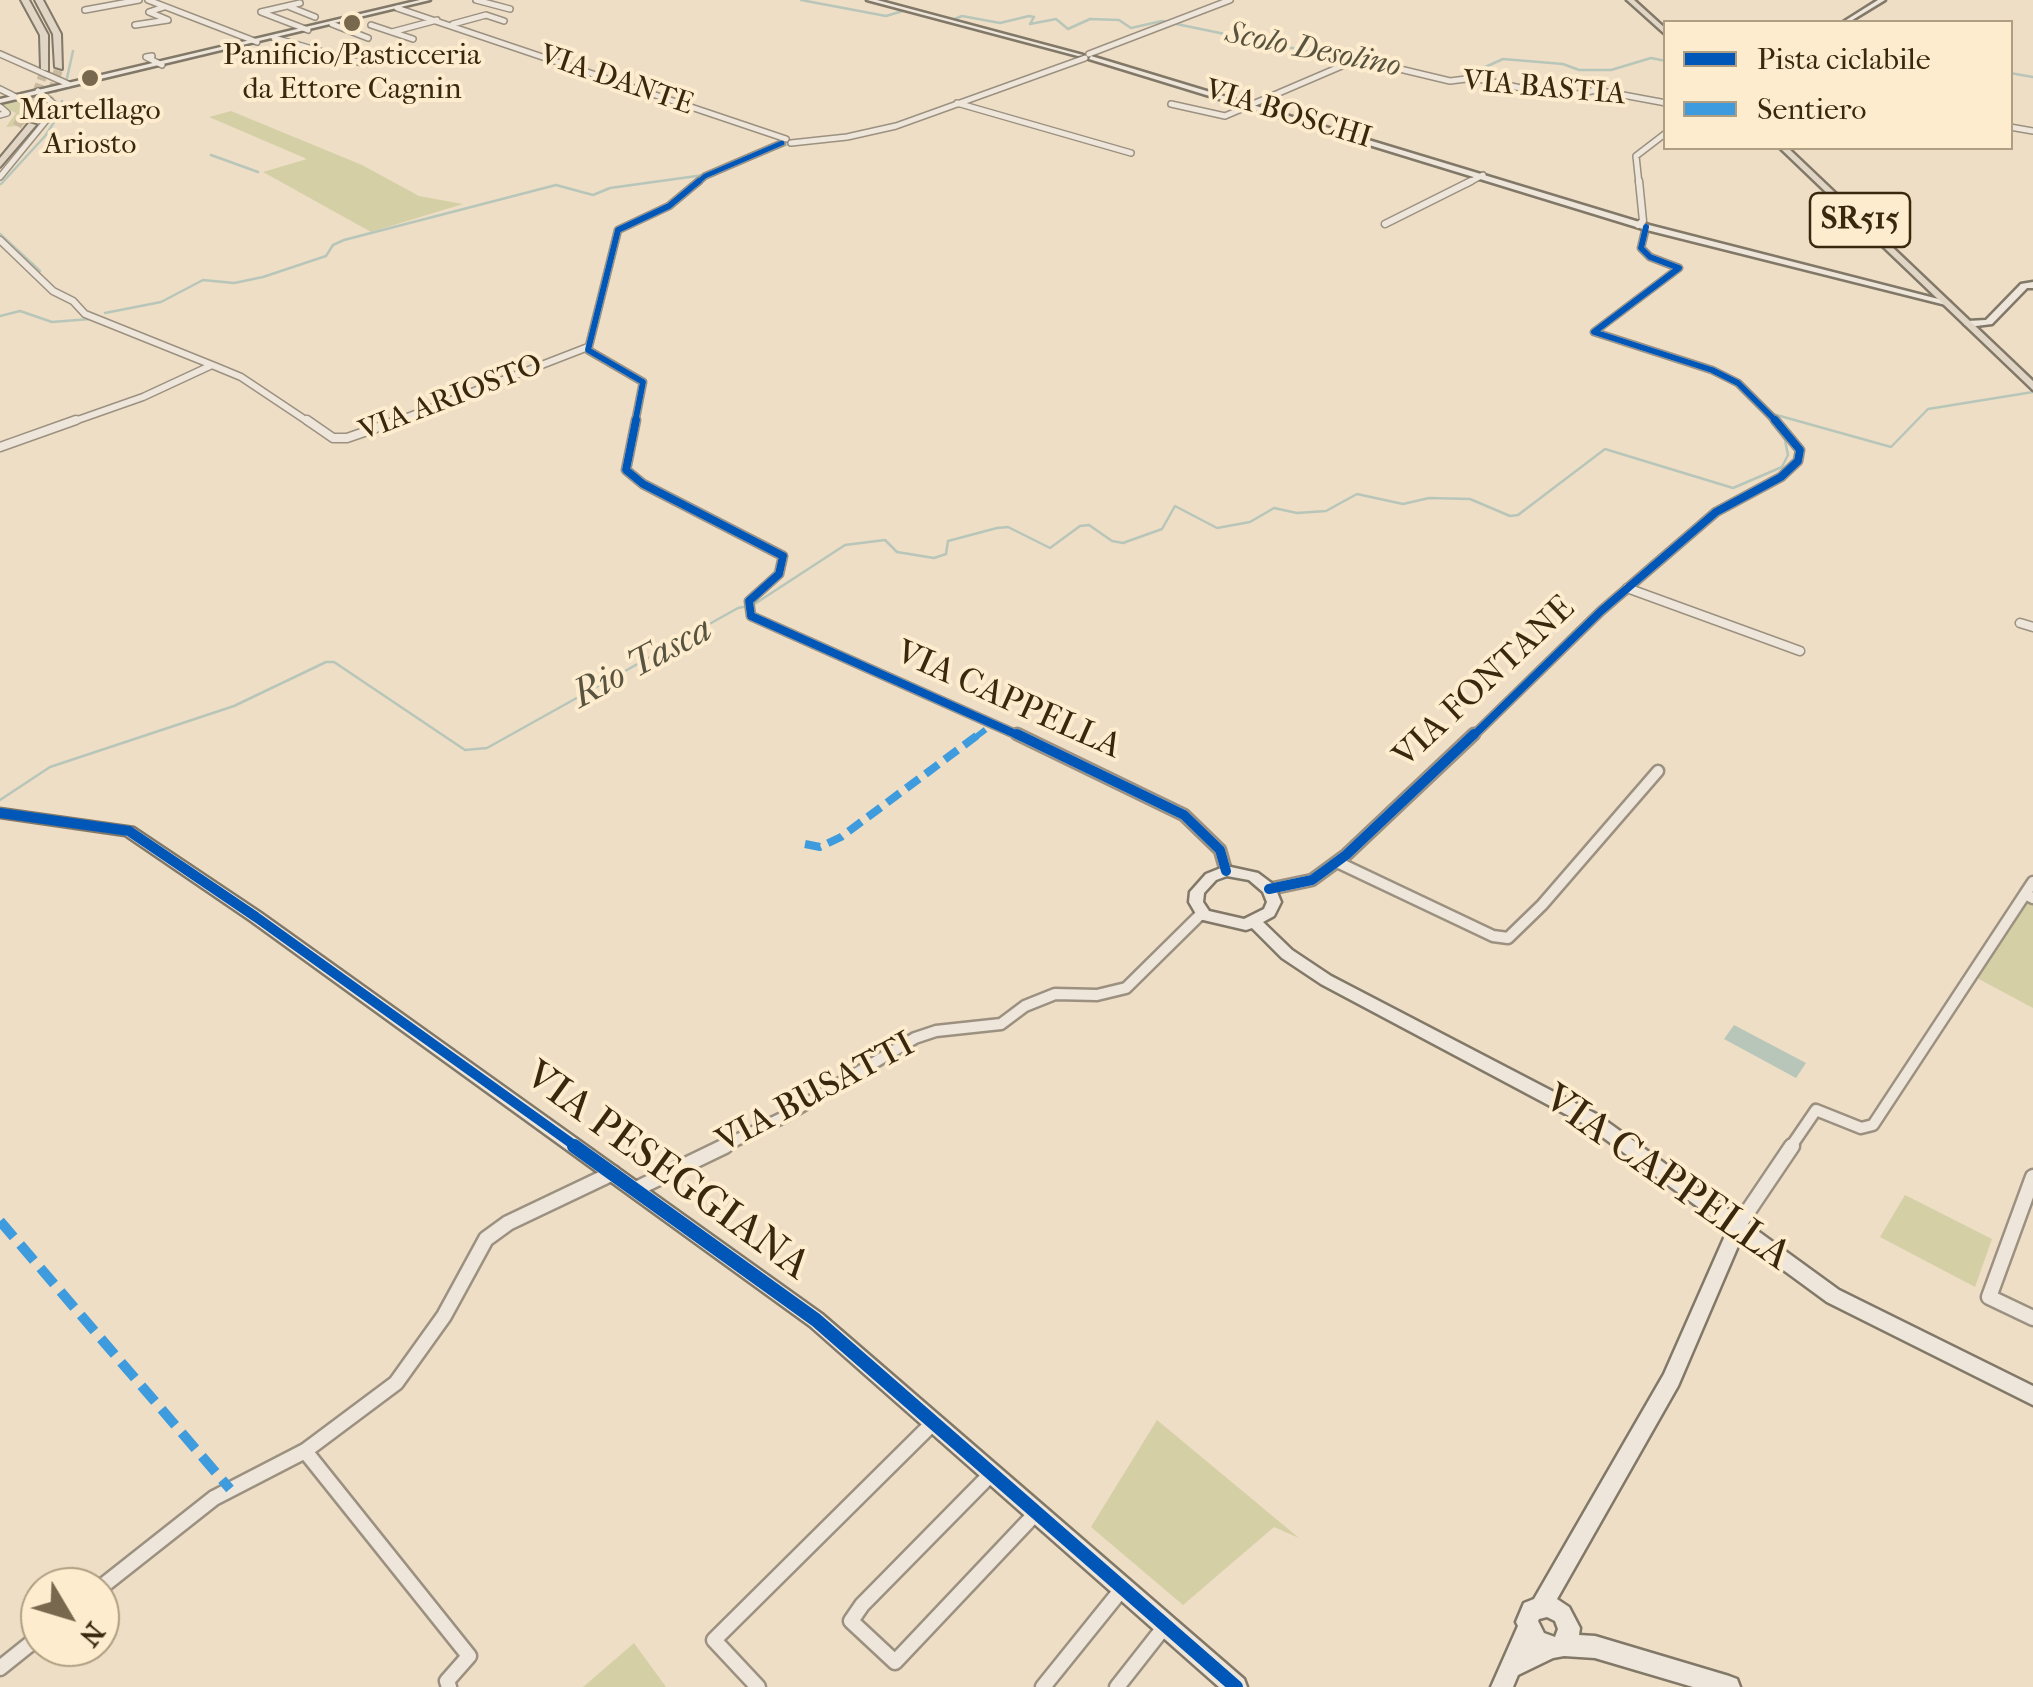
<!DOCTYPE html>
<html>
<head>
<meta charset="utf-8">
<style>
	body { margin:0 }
	#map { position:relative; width:2033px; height:1687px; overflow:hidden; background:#eddec5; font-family:"IM FELL French Canon",serif }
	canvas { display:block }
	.legend { position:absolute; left:1663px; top:20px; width:350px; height:130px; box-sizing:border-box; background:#feecce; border:2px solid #af9e81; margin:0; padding:12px 18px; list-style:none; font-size:30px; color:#39280d }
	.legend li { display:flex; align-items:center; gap:20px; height:50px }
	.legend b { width:50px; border:2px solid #af9e81 }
	.north { position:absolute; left:20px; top:1567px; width:100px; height:100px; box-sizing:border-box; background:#feecce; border:2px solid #af9e81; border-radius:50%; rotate:128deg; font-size:28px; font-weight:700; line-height:40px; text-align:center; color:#39280d }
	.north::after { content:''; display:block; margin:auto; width:35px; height:45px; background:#78684d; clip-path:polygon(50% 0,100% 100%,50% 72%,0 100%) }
</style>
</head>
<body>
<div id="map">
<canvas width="2033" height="1687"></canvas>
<ul class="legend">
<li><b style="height:12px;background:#0057b8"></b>Pista ciclabile</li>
<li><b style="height:12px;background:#3e9cde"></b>Sentiero</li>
</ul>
<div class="north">N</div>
</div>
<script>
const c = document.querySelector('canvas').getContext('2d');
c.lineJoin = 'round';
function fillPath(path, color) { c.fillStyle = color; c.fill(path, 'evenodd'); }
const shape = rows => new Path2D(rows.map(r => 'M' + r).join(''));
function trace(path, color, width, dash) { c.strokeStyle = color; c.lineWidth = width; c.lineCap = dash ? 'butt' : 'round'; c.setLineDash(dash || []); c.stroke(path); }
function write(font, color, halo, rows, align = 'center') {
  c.font = font + ' "IM FELL French Canon",serif'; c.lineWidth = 8; c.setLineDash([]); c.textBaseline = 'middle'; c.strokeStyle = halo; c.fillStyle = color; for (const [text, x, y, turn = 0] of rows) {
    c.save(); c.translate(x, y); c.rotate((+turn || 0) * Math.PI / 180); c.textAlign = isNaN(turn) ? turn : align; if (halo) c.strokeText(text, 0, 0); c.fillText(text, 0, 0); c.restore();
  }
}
fillPath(shape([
	[38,95,50,103,41,124,6,127,16,113,0,106,0,102],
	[231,111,362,165,419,196,463,204,371,232,263,172,307,159,209,117],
	[2027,896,2033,899,2033,1008,1977,978],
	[1905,1195,1992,1239,1975,1287,1880,1237],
	[1157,1420,1299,1538,1274,1527,1183,1605,1091,1527],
	[634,1643,666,1687,583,1687,626,1650]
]), '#d5cfa6');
fillPath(shape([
	[1734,1025,1806,1063,1796,1078,1724,1039]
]), '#b8c6ba');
trace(shape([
	[801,0,886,16,906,10],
	[952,20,962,16,1000,23,1029,16,1034,17,1030,24,1056,19,1068,29,1090,19,1119,20,1131,28,1162,21,1326,55,1342,52,1362,57],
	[2010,73,2033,77],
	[67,78,73,51],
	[1461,78,1503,59,1563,64,1579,70,1611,70,1651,58,1666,61],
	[772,150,788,144],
	[211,155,258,172],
	[1,184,46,135,61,111,62,101],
	[0,234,40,271],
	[105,313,161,302,203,280,234,283,263,277,326,256,333,245,344,240,556,185,593,195,610,188,704,175],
	[0,316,20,311,52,322,90,319],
	[1773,414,1891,447,1928,409,2033,392],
	[0,800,50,767,234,706,326,662,334,662,465,750,487,748,738,608,753,605,845,545,885,540,897,552,934,558,946,554,948,541,997,528,1008,527,1050,548,1080,526,1089,525,1112,541,1123,543,1162,529,1175,506,1217,528,1250,522,1274,508,1297,513,1326,511,1357,494,1403,504,1429,498,1470,499,1510,516,1518,515,1605,449,1733,488,1782,467,1788,455,1785,440,1766,415]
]), '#b8c6ba', 2.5);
trace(shape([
	[32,125,52,93,59,67],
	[17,126,36,95,45,69]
]), '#c9baa0', 9, [9, 4]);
const streetFar4 = shape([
	[148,0,257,42],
	[476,0,510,9],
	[300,3,261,12,308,30],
	[290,7,315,17],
	[397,8,786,139],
	[85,10,139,0],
	[332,24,368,38],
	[453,24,486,15,504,21],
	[135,25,168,20,149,12,164,7],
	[371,25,413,39],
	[392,32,437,20],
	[274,38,365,64],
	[0,54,68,84],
	[1089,54,1230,0],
	[152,56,146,57,162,65],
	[0,89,16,97],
	[957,103,1131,153],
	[1171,104,1225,116,1358,59,1450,81,1474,78,1563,97,1596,90,1666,103],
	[0,107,7,113,0,115],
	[2010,127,2033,131],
	[791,143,847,137,896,126,1085,58],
	[0,177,49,117,54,104,38,91],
	[696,184,705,176,782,143],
	[1466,184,1483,175],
	[1639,184,1636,156,1666,133]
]);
const streetFar3 = shape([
	[1385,224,1471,181],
	[1638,225,1643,221,1639,181],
	[1646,227,1641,248,1650,257,1679,268,1594,332,1712,370,1738,383,1778,423],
	[0,240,53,291,73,301,85,314,212,365],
	[69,423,143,397,212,365,241,377,310,423],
	[392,423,588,347],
	[635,423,643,382,588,350,618,230,669,206,699,181]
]);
const streetFar2 = shape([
	[307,420,333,438,347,438,399,420],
	[636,420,626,470,643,484,783,556,779,574,749,601,751,616,1022,737],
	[0,447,76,420],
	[1627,588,1800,651],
	[2020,623,2033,627],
	[1472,737,1601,611,1716,512,1781,477,1798,461,1800,450,1775,420]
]);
const streetFar1 = shape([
	[1017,734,1184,815,1220,850,1226,871],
	[1337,862,1493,936,1508,938,1542,905,1658,771],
	[2033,882,2025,894,2033,898],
	[1269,889,1312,880,1346,855,1474,734],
	[720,1148,784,1117,915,1038,936,1031,1001,1024,1025,1006,1055,994,1097,995,1126,988,1202,913],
	[1790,1148,1816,1110,1861,1128,1873,1125,2025,894]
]);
const street = shape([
	[2033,1177,1989,1297,2033,1318],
	[636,1189,725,1146],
	[1738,1226,1792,1146],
	[305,1451,469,1656,447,1681,449,1687],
	[991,1474,862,1605,851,1621,895,1662,1036,1513],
	[100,1588,214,1498,305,1451,396,1383,444,1316,486,1239,508,1223,613,1173],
	[0,1668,40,1636],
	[758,1687,714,1640,933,1423],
	[1043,1687,1122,1589],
	[1117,1687,1165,1626]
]);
const secondary = shape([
	[420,0,430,0,0,103,0,99,420,0],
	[867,0,877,0,1083,55,1078,56,867,0],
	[1878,0,1885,0,1849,22,1843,22,1878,0],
	[1091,56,1649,225,1950,302,1946,305,1643,229,1089,59,1091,56],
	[2033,282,2033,288,2027,288,1992,324,1968,327,1964,324,1968,321,1986,320,2021,284,2033,282],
	[0,809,134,828,261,913,822,1314,1244,1679,1247,1687,1219,1687,810,1326,251,921,125,835,0,817,0,809],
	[1226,866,1258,873,1274,885,1281,902,1274,916,1263,922,1292,950,1331,976,1598,1115,1839,1290,2033,1386,2033,1405,1827,1302,1741,1239,1678,1386,1557,1599,1569,1607,1580,1628,1579,1635,1595,1636,1729,1676,1737,1679,1740,1687,1693,1687,1595,1658,1564,1656,1553,1658,1518,1675,1513,1687,1491,1687,1518,1626,1516,1622,1524,1603,1534,1599,1664,1374,1728,1229,1586,1125,1321,984,1282,958,1252,928,1246,930,1199,919,1189,902,1190,892,1206,874,1226,866],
	[1227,876,1249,880,1263,892,1267,902,1264,909,1244,919,1209,911,1203,902,1204,893,1216,880,1227,876],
	[1547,1617,1555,1621,1558,1629,1555,1637,1544,1633,1538,1621,1539,1619,1547,1617]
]);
const primary = shape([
	[1627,0,1634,0,1666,29,1666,35,1627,0],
	[1780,148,1788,148,2033,381,2033,390,1780,148]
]);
const highway = shape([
	[21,0,29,0,48,35,48,71,41,69,40,35,21,0],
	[35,0,43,0,61,34,62,69,55,67,53,34,35,0],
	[29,123,36,125,0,167,0,158,29,123]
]);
trace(streetFar4, '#9c9180', 8);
trace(streetFar3, '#9c9180', 9);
trace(streetFar2, '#9c9180', 11);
trace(streetFar1, '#9c9180', 15);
trace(street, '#9c9180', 19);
trace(secondary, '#827868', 5);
trace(primary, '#827868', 5);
trace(highway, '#827868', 4);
trace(streetFar4, '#eee6da', 5);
trace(streetFar3, '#eee6da', 6);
trace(streetFar2, '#eee6da', 8);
trace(streetFar1, '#eee6da', 10);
trace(street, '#eee6da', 14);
fillPath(secondary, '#eee6da');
fillPath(primary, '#e1d6c5');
fillPath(highway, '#e1d6c5');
trace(shape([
	[976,737,994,723]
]), '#3e9cde', 6, [12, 6]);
trace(shape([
	[805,844,820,847,841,837,979,734]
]), '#3e9cde', 8, [16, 8]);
trace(shape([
	[0,1221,230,1489]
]), '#3e9cde', 10, [21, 10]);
trace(shape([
	[696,184,705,176,782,143]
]), '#0057b8', 5);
trace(shape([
	[1646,227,1641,248,1650,257,1679,268,1594,332,1712,370,1738,383,1778,423],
	[635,423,643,382,588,350,618,230,669,206,699,181]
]), '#0057b8', 6);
trace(shape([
	[636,420,626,470,643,484,783,556,779,574,749,601,751,616,1022,737],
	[1472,737,1601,611,1716,512,1781,477,1798,461,1800,450,1775,420]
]), '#0057b8', 8);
trace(shape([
	[1017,734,1184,815,1220,850,1226,871],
	[0,813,129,831,256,917,578,1148],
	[1269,889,1312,880,1346,855,1474,734]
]), '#0057b8', 10);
trace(shape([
	[574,1146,816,1320,1236,1687]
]), '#0057b8', 14);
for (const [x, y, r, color] of [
	[352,23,10,"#78684d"],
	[90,78,10,"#78684d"]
]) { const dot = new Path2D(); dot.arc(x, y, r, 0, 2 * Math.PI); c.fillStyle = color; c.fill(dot); trace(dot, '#feecce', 4); }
write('30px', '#39280d', '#feecce', [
	["Panificio/Pasticceria",352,57],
	["da Ettore Cagnin",352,91],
	["Martellago",90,112],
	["Ariosto",90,146]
]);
write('30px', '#39280d', '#feecce', [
	["VIA DANTE",616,81,19],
	["VIA BASTIA",1544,89,5],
	["VIA BOSCHI",1288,115,17],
	["VIA ARIOSTO",451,399,-21]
]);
write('italic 32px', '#585440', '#feecce', [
	["Scolo Desolino",1313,51,11]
]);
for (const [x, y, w] of [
	[1860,220,100]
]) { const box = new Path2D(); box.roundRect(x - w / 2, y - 27, w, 54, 8); c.fillStyle = '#feecce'; c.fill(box); trace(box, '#39280d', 2.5); }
write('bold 32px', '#39280d', null, [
	["SR515",1860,220]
]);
write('35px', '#39280d', '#feecce', [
	["VIA FONTANE",1485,683,-43],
	["VIA CAPPELLA",1008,701,24],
	["VIA BUSATTI",816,1094,-28]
]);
write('italic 38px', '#585440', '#feecce', [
	["Rio Tasca",643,664,-28]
]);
write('42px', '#39280d', '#feecce', [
	["VIA PESEGGIANA",666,1172,36],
	["VIA CAPPELLA",1666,1179,35]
]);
</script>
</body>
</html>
